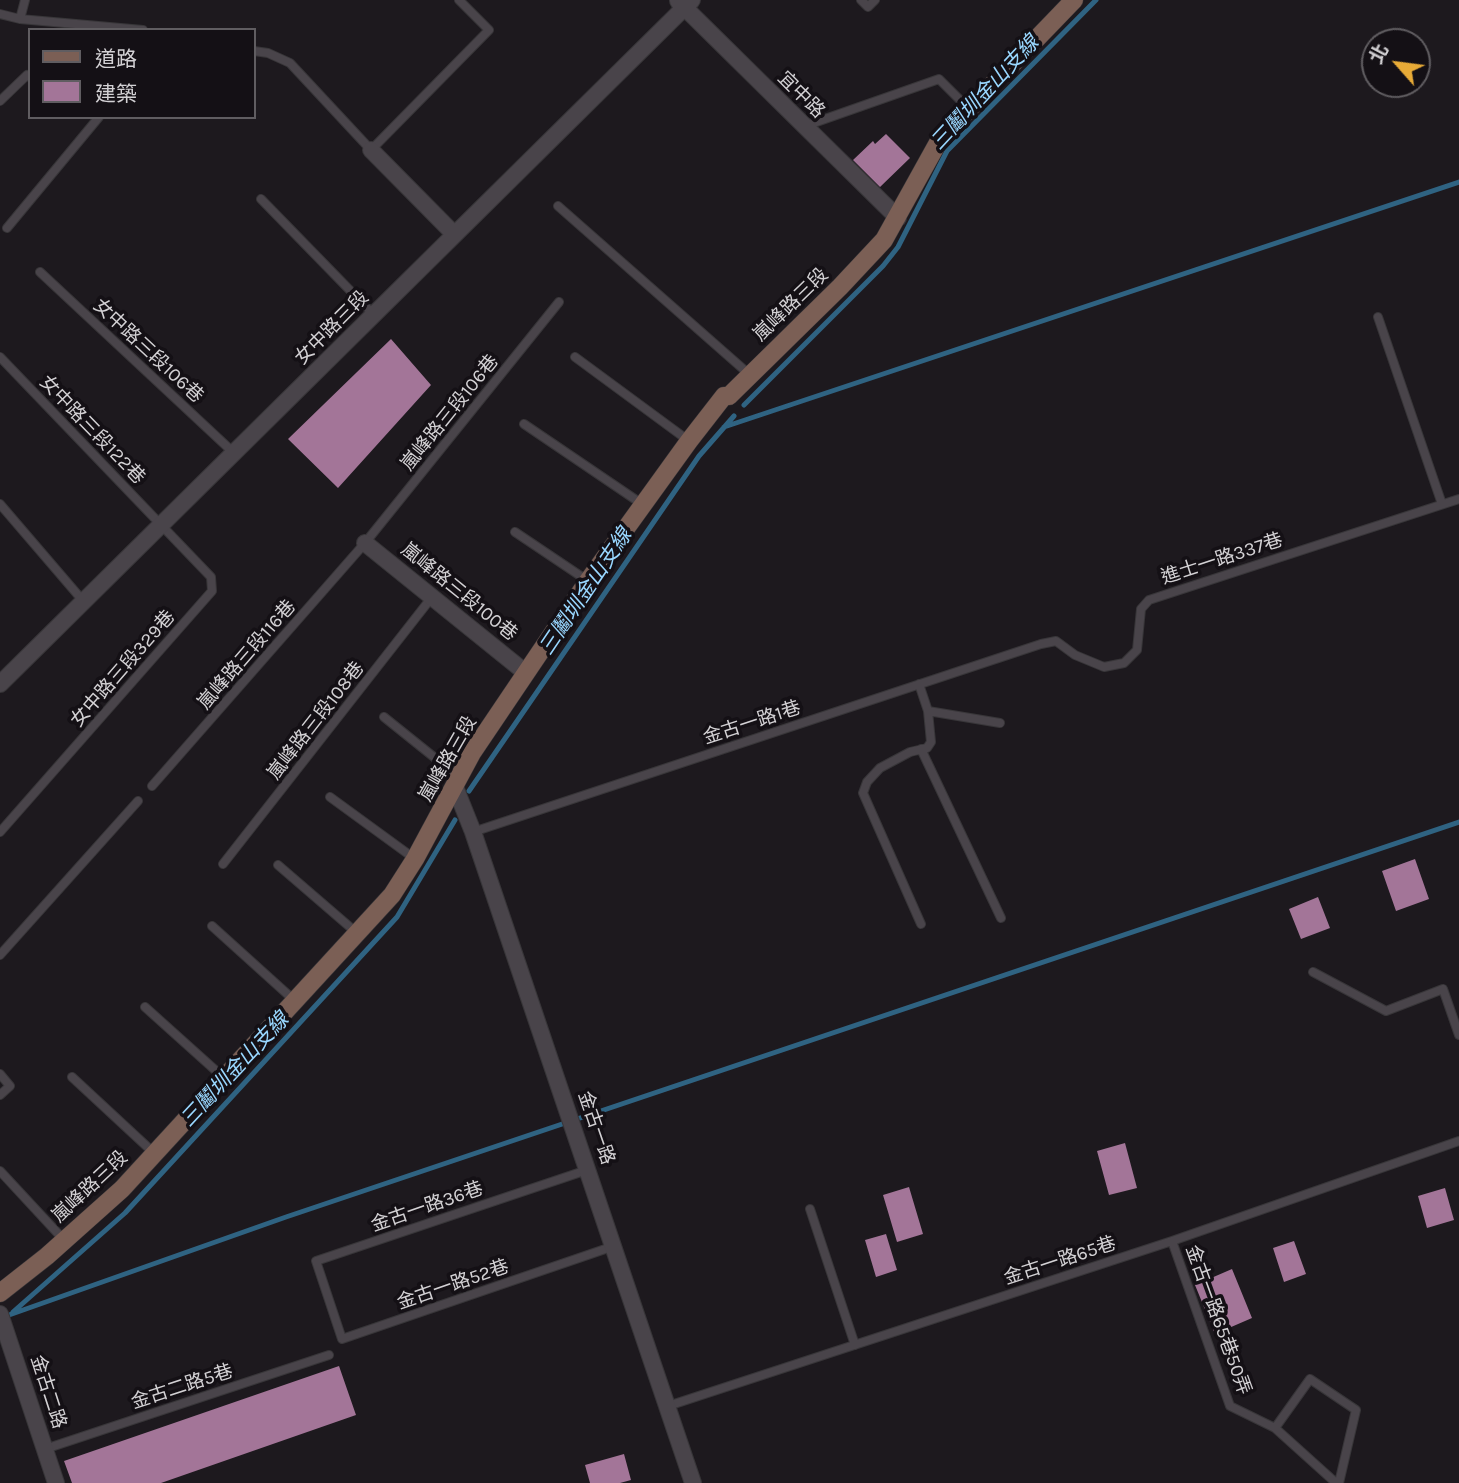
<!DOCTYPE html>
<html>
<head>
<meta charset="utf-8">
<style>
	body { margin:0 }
	#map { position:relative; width:1459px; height:1483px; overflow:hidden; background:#1d191e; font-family:Karla,"Noto Sans TC",sans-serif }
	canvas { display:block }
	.legend { position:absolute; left:28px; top:28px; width:228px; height:91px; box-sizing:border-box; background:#141015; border:2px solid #605d61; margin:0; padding:9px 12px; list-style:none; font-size:21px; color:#d3d1d4 }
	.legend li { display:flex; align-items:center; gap:14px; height:35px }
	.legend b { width:35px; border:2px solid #605d61 }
	.north { position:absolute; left:1361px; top:28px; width:70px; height:70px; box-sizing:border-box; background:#141015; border:2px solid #605d61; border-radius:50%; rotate:298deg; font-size:19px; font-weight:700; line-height:28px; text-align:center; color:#d3d1d4 }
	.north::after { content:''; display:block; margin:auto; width:24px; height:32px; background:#e8ab37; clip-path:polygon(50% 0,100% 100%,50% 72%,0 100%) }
</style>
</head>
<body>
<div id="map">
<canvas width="1459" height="1483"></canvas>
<ul class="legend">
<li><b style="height:9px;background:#7b5f55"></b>道路</li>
<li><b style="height:19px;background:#a37598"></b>建築</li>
</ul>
<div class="north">北</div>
</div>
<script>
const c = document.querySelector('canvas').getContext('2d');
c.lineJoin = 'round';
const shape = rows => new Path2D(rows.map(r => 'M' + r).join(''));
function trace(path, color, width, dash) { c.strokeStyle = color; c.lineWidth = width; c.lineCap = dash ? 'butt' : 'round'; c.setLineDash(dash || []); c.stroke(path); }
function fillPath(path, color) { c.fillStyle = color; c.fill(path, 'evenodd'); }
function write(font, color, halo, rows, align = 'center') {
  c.font = font + ' Karla,"Noto Sans TC",sans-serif'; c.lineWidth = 7; c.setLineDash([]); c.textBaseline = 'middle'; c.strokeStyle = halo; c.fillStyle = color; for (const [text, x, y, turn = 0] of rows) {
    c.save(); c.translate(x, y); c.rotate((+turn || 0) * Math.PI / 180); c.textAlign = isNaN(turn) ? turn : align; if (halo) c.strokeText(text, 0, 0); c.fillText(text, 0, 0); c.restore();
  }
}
trace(shape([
	[744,405,883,266,898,247,947,151,1096,0],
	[724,427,1459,182],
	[469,791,699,456,734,416],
	[13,1312,125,1213,397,917,455,820],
	[9,1315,286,1217,1459,822]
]), '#2f6382', 5);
fillPath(shape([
	[886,134,910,158,880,187,853,160,873,141,875,144],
	[391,339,431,385,338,488,288,439],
	[1415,859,1429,899,1396,911,1382,871],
	[1318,897,1330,928,1301,939,1289,909],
	[1125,1143,1137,1188,1109,1195,1097,1151],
	[909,1187,923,1234,897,1242,883,1195],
	[1445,1188,1454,1220,1427,1228,1418,1196],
	[886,1234,897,1270,876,1277,865,1240],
	[1294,1241,1306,1274,1284,1282,1273,1248],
	[1232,1269,1252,1318,1215,1334,1195,1285],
	[339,1366,356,1415,161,1483,72,1483,64,1461],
	[624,1454,631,1480,620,1483,590,1483,585,1465]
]), '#a37598');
const lane = shape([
	[861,0,868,7,875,0],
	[0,14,20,19,143,30],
	[20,19,25,0],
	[254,51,268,53,290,63,371,150,489,30,459,0],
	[0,101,27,75,30,77],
	[805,126,939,79,968,108],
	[261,199,374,315],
	[558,206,750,375],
	[7,228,99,117],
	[40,272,235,454],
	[1378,317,1442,504],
	[0,357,211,577,212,591,0,832],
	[575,357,689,441],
	[524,424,642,504],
	[0,504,84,602],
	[515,532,588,581],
	[919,684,928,711,931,742,927,748,910,752,880,768,867,782,863,793,921,924],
	[928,711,1000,723],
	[384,717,460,778],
	[921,749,1001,918],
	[152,786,365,543,559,302],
	[330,797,415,859],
	[473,832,1041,644,1056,641,1075,655,1104,667,1124,663,1137,650,1141,609,1149,600,1459,499],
	[223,864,432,597],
	[278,865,358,934],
	[212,926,295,1001],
	[0,955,138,801],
	[1313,972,1386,1011,1443,989,1459,1035],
	[145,1007,224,1078],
	[0,1074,10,1086,0,1095],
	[72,1077,155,1154],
	[587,1170,316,1261,342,1339,614,1246],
	[0,1171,64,1240],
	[810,1209,855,1345],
	[1172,1241,1230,1406,1275,1428,1336,1483],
	[668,1406,1172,1241,1459,1141],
	[1275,1428,1310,1379,1356,1410,1339,1483],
	[45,1449,329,1355]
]);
const street = shape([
	[678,1,898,218],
	[371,150,454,234],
	[365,543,526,673],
	[0,684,692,0],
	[455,787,473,832,693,1483],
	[0,1314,56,1483]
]);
const secondary = shape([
	[0,1293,47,1256,122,1189,392,895,415,859,472,753,588,581,689,441,724,396,729,396,840,287,884,240,940,139,1074,0]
]);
trace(lane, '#383639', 10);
trace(street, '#383639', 18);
trace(secondary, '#383639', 19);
trace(lane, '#49444a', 8);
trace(street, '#49444a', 16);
trace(secondary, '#7b5f55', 18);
write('19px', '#d3d1d4', '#141015', [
	["宜中路",801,95,45],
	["嵐峰路三段",791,305,-44],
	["女中路三段",332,328,-45],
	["女中路三段106巷",148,351,43],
	["嵐峰路三段106巷",450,413,-51],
	["女中路三段122巷",92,430,46],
	["進士一路337巷",1222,559,-18],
	["嵐峰路三段100巷",459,592,39],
	["嵐峰路三段116巷",247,655,-49],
	["女中路三段329巷",123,669,-49],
	["嵐峰路三段108巷",316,721,-52],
	["金古一路1巷",752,723,-18],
	["嵐峰路三段",448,759,-60],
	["金古一路",596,1128,71],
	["嵐峰路三段",90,1187,-43],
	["金古一路36巷",427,1207,-19],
	["金古一路65巷",1060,1261,-18],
	["金古一路52巷",453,1285,-19],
	["金古一路65巷50弄",1218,1320,70],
	["金古二路5巷",182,1387,-18],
	["金古二路",48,1392,72]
]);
write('italic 21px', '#99d7ff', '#141015', [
	["三鬮圳金山支線",985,93,-47],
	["三鬮圳金山支線",586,592,-56],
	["三鬮圳金山支線",235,1070,-47]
]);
</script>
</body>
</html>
